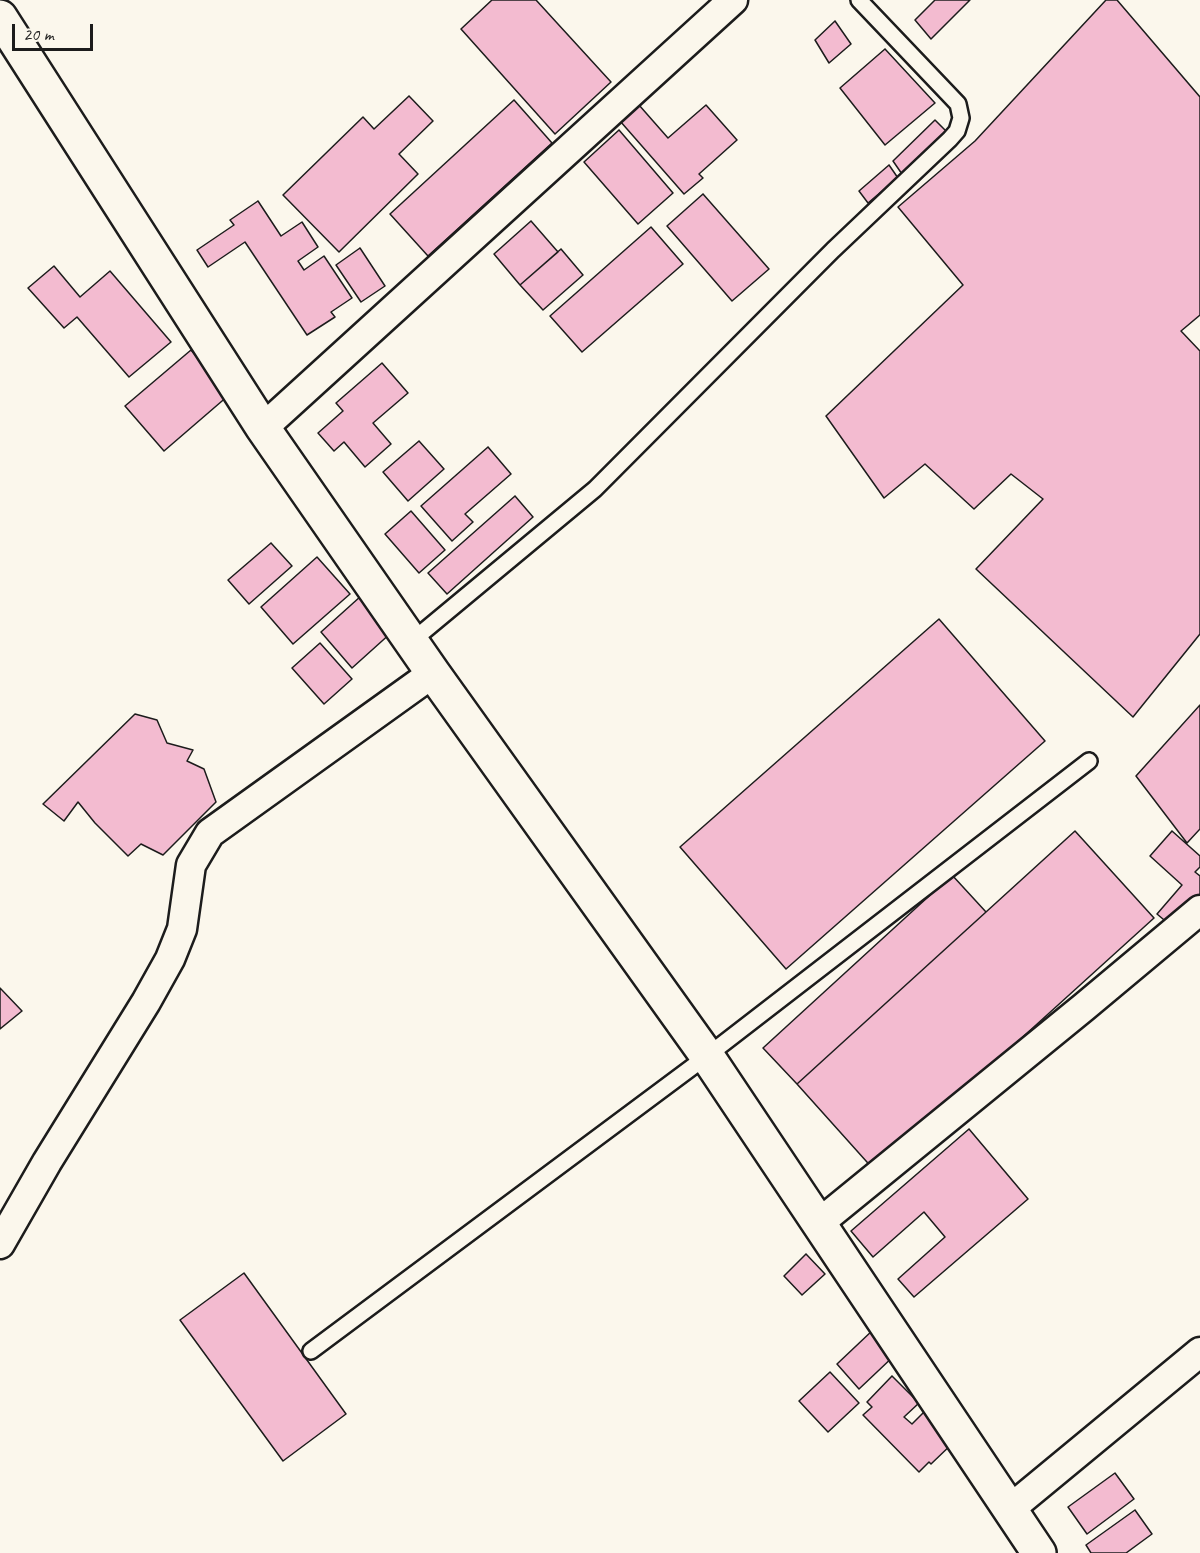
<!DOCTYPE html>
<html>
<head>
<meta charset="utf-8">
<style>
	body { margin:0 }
	#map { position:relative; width:1200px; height:1553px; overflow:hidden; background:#fbf7ec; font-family:Caveat,sans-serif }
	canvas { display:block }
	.scale { position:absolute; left:12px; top:24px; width:81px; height:27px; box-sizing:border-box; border:3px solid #1c1c1c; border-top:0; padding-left:8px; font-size:18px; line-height:21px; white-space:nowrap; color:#1c1c1c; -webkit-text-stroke:4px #fbf7ec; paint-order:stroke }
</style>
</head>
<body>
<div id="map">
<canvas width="1200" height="1553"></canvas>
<div class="scale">20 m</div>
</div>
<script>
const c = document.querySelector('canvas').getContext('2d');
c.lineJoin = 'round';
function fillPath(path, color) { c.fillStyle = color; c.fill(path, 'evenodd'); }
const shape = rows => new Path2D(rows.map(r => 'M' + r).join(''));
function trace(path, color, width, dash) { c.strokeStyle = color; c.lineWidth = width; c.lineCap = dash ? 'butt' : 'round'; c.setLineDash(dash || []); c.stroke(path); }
const building = shape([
	[492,0,536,0,611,82,555,134,461,29,492,0],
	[935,0,970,0,931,39,915,20,935,0],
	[1106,0,1117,0,1200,97,1200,315,1181,331,1200,351,1200,634,1133,717,976,569,1043,499,1011,474,974,509,925,464,884,498,826,416,963,285,898,207,975,141,1106,0],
	[835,21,851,44,829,63,815,40,835,21],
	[885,49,935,103,885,145,840,88,885,49],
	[409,96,433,121,399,154,418,174,339,252,283,195,363,117,374,129,409,96],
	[514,100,552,143,428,256,390,214,514,100],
	[639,105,668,138,706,105,737,140,699,174,703,178,684,194,620,121,639,105],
	[935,120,948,133,902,174,893,161,935,120],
	[619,130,673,193,638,224,584,162,619,130],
	[889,165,898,178,868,203,859,191,889,165],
	[703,194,769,269,732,301,667,226,703,194],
	[258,201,281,236,302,222,318,247,298,261,304,270,324,256,352,298,331,312,335,317,307,335,245,242,208,267,197,250,234,225,230,220,258,201],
	[531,221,558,252,520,285,494,254,531,221],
	[651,227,683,264,582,352,550,316,651,227],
	[360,248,385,286,361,302,336,265,360,248],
	[561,249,583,275,543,310,520,285,561,249],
	[54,266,80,297,110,271,171,342,129,377,77,317,64,328,28,288,54,266],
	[191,350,229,395,164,451,125,406,191,350],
	[382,363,408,393,373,423,391,444,365,467,344,442,334,451,318,433,343,411,336,403,382,363],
	[419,441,444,469,408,501,383,472,419,441],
	[488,447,511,474,465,514,473,522,452,541,421,506,488,447],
	[515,496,533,517,447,594,428,573,515,496],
	[411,511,445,550,419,573,385,534,411,511],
	[271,543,292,566,249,604,228,580,271,543],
	[317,557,350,594,293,644,261,607,317,557],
	[361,596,392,632,352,668,321,632,361,596],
	[939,619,1045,741,786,969,680,847,939,619],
	[320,643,352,679,324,704,292,668,320,643],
	[1200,705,1200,829,1187,843,1136,776,1200,705],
	[135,714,157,720,167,743,193,750,187,761,204,769,216,802,163,855,141,844,128,856,95,823,78,802,64,821,43,804,135,714],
	[1075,831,1154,918,875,1171,797,1084,1075,831],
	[1172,831,1200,856,1200,867,1195,872,1200,876,1200,901,1176,930,1157,914,1182,885,1150,856,1172,831],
	[952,875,986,912,797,1084,763,1048,952,875],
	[0,988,22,1011,0,1029,0,988],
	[969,1129,1028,1199,914,1297,898,1279,945,1237,924,1212,873,1257,851,1231,969,1129],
	[806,1254,825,1274,802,1295,784,1276,806,1254],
	[244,1273,346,1414,283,1461,180,1320,244,1273],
	[874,1329,896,1354,859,1389,837,1364,874,1329],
	[830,1372,859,1403,828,1432,799,1401,830,1372],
	[892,1376,919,1403,904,1417,912,1424,925,1411,955,1441,931,1464,929,1462,919,1472,863,1415,872,1407,867,1402,892,1376],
	[1115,1473,1134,1499,1087,1534,1068,1507,1115,1473],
	[1135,1510,1152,1534,1126,1553,1091,1553,1086,1545,1135,1510]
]);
fillPath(building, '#f3bbd0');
trace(building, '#1c1c1c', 1.5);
const lane = shape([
	[412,641,595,489,833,250,950,139,957,131,961,118,958,104,859,0],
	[311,1351,707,1056,1089,761]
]);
const street = shape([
	[263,428,733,0],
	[818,1224,1084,1007,1200,910],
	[0,1244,47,1162,146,1002,170,959,182,929,191,865,210,833,433,673],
	[1010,1509,1200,1352]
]);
const secondary = shape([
	[0,17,263,428,433,673,707,1056,1039,1553]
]);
trace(lane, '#1c1c1c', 20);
trace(street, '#1c1c1c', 33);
trace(secondary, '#1c1c1c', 38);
trace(lane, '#fbf7ec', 15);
trace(street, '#fbf7ec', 28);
trace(secondary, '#fbf7ec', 33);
</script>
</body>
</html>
